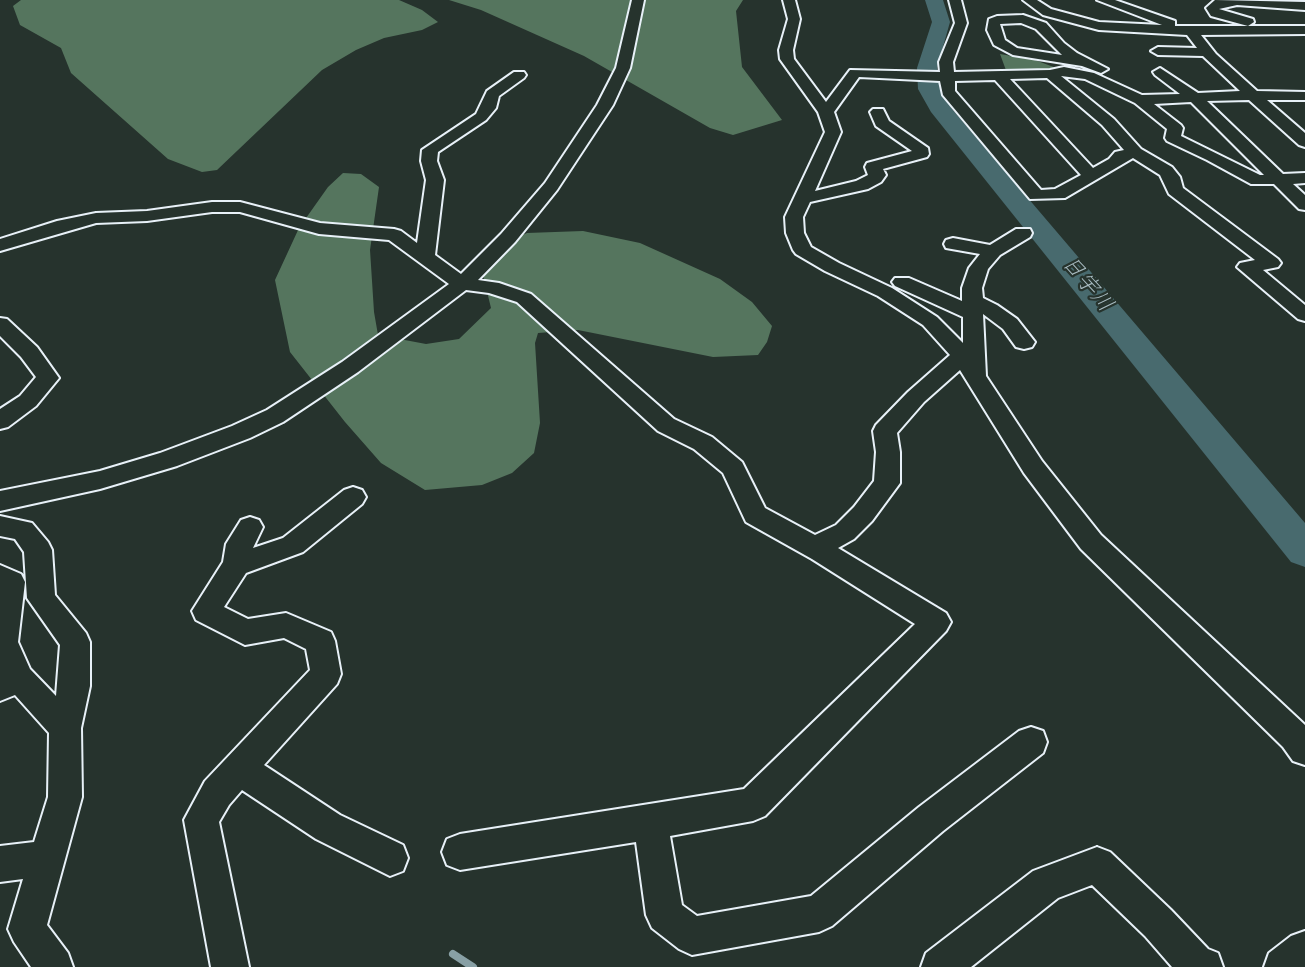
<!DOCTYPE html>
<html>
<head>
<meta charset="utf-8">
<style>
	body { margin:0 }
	canvas { display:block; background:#26332d }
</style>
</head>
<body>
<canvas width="1305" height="967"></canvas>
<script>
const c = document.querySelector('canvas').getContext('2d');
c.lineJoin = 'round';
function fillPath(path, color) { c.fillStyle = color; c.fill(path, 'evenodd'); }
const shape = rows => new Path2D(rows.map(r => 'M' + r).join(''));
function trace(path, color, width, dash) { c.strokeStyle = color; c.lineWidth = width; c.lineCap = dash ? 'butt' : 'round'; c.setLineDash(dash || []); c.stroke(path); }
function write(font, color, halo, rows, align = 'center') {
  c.font = font + ' Dekko,"Klee One",sans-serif'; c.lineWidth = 4.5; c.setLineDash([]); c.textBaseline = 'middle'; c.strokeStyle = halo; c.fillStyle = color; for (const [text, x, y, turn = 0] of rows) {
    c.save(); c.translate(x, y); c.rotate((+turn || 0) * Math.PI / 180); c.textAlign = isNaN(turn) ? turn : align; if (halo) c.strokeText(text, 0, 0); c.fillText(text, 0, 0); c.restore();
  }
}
fillPath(shape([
	[21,0,399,0,422,10,438,22,422,30,384,38,356,50,322,70,217,170,202,172,168,159,71,73,61,48,20,25,13,6],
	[449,0,743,0,736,11,742,67,782,120,733,135,710,128,584,56,481,10],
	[1000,54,1035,60,1059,69,1048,72,1007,73],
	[343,173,361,174,379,187,370,250,374,312,378,335,426,344,459,339,491,308,483,275,496,247,527,233,583,231,640,243,720,279,752,302,772,326,767,342,758,355,713,357,578,330,538,333,535,343,540,423,534,453,512,473,482,485,425,490,381,463,345,422,290,352,275,280,299,228,328,187]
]), '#55755e');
trace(shape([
	[453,954,473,967]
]), '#88a0a5', 8);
fillPath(shape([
	[925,0,943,0,950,22,937,68,940,89,952,109,1305,523,1305,567,1291,562,931,112,918,89,917,68,932,22,925,0]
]), '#486a6e');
const minor = shape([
	[632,0,644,0,630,68,613,105,557,190,515,242,478,280,499,283,531,294,674,419,712,437,742,462,765,508,815,535,836,525,854,507,874,481,876,452,873,431,876,425,908,392,950,355,923,325,878,296,825,271,796,254,793,250,786,233,785,217,825,132,818,112,780,59,779,50,788,19,783,0,795,0,800,19,793,50,794,59,826,102,850,70,940,72,939,62,955,23,949,0,961,0,967,23,953,62,954,72,1050,70,1064,67,1094,73,1142,95,1180,94,1155,75,1153,72,1160,68,1198,93,1240,91,1203,56,1158,55,1151,51,1158,47,1197,48,1187,35,1099,30,1043,15,1023,0,1037,0,1051,9,1099,22,1162,25,1097,0,1115,0,1175,21,1175,26,1305,26,1305,34,1201,35,1216,54,1257,91,1305,92,1305,100,1267,100,1305,133,1305,147,1299,145,1249,100,1207,101,1283,174,1305,173,1305,183,1293,184,1305,195,1305,210,1299,209,1274,184,1251,184,1207,160,1167,141,1165,138,1167,129,1135,103,1085,79,1061,76,1114,119,1141,149,1172,167,1180,177,1183,188,1278,259,1281,263,1278,267,1263,270,1305,305,1305,321,1298,319,1237,267,1240,263,1255,260,1169,194,1160,175,1133,158,1065,198,1030,199,943,95,940,81,859,77,834,112,841,132,815,191,856,181,868,175,865,167,867,163,912,151,876,126,870,112,873,109,883,109,889,121,928,148,929,154,927,157,883,169,886,175,881,182,868,189,810,202,803,217,804,233,811,247,839,263,892,288,937,317,963,343,963,317,895,286,892,282,895,278,909,278,962,301,962,288,969,268,980,254,946,248,944,244,946,240,953,238,990,245,1016,229,1030,229,1032,233,1030,237,1000,255,988,269,982,288,983,298,997,305,1017,319,1035,342,1032,347,1024,349,1016,347,1003,329,983,314,986,376,1042,461,1101,535,1305,725,1305,765,1293,761,1283,747,1081,549,1024,473,960,370,924,402,897,433,900,452,900,483,872,521,854,539,838,548,946,613,951,622,946,631,765,816,753,821,670,836,682,905,697,916,811,896,919,807,1019,731,1031,727,1043,731,1047,742,1043,753,943,831,832,926,819,932,692,955,679,949,652,928,646,915,636,842,460,870,447,865,442,852,447,839,460,834,744,789,915,624,812,559,746,522,723,473,694,449,658,431,517,302,489,293,466,290,358,372,283,422,250,438,177,466,100,489,0,511,0,491,100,471,160,453,232,426,267,410,342,362,449,284,389,240,319,234,240,212,212,212,147,221,96,223,0,251,0,239,57,221,96,213,147,211,212,202,240,202,320,223,394,229,401,231,417,243,426,180,421,161,422,150,476,114,487,91,514,72,524,72,526,75,524,78,499,96,496,108,486,120,438,152,437,161,444,180,435,255,461,274,501,234,545,183,597,105,616,68,632,0],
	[1047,78,1102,125,1124,150,1115,152,1109,159,1093,168,1010,79,1047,78],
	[995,80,1081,175,1055,189,1041,190,955,91,955,81,995,80],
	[1191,102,1264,175,1260,175,1181,136,1183,128,1181,125,1154,104,1191,102],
	[1215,0,1305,2,1305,10,1237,5,1219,9,1253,19,1254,22,1248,26,1211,16,1206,8,1215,0],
	[1023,15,1046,23,1064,43,1077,53,1108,69,1101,73,1082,66,1013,55,994,45,987,30,989,19,997,16,1023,15],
	[1021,23,1036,29,1062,55,1017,48,1005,40,1000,24,1021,23],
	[0,318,7,319,37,347,59,378,36,406,8,427,0,429,0,409,20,396,36,377,21,357,0,336,0,318],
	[353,487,362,490,366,497,362,504,303,552,246,573,224,607,248,619,286,613,331,632,335,641,341,674,337,684,264,765,340,815,403,845,408,858,403,871,390,876,316,839,242,790,229,805,219,822,249,967,211,967,184,820,205,781,310,670,306,649,284,638,245,645,196,620,192,611,223,562,226,544,241,520,250,517,259,520,263,527,253,548,283,538,344,490,353,487],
	[0,516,32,523,48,542,52,550,55,595,86,633,90,642,90,686,81,728,82,797,47,925,68,953,73,967,31,967,14,942,8,929,23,879,0,882,0,846,34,842,48,797,49,733,15,695,0,701,0,565,21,574,25,582,18,642,30,669,56,696,60,645,27,598,24,552,15,539,0,536,0,516],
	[1097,847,1110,852,1171,910,1208,949,1218,953,1223,967,1172,967,1145,936,1092,885,1058,898,971,967,921,967,926,953,1033,871,1097,847],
	[1305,931,1305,967,1264,967,1269,953,1291,936,1305,931]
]);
trace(minor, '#e8f1f8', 4);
fillPath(minor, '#26332d');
write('italic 22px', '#a8bbc1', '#26332d', [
	["日宇川",1085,286,50]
]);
</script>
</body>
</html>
